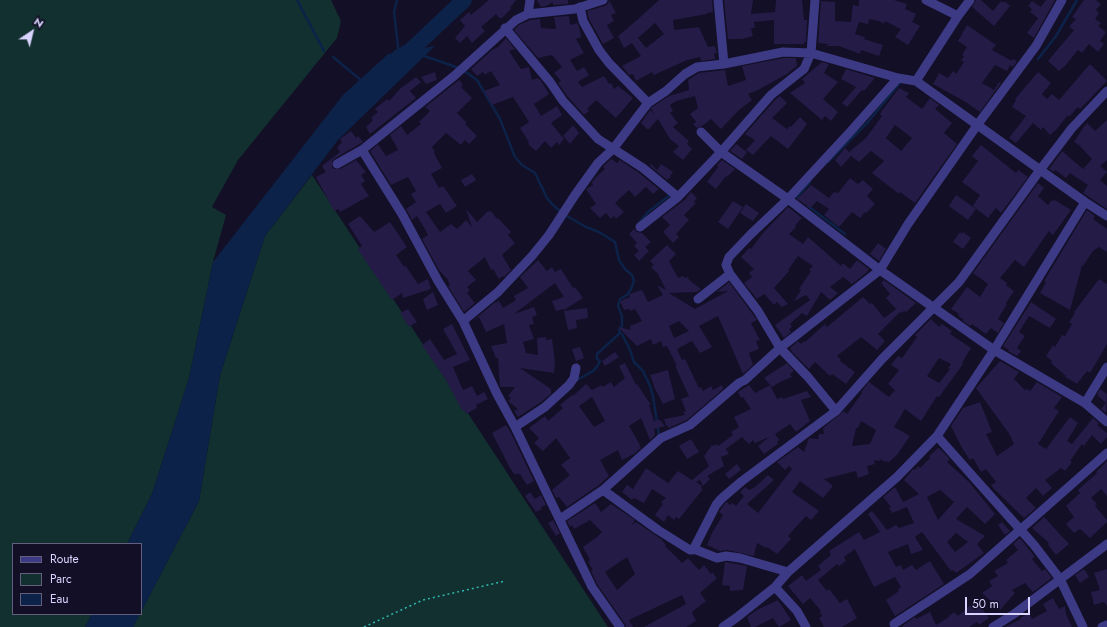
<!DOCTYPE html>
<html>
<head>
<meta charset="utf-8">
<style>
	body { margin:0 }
	#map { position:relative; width:1107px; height:627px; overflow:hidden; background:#130f26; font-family:Jost,sans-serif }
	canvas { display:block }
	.legend { position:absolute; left:12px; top:543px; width:130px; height:72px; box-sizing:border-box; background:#130f26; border:1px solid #625e7d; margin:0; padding:5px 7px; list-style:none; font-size:12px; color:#d9d4ff }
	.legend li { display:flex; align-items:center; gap:8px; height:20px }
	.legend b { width:20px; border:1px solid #625e7d }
	.north { position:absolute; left:12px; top:12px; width:40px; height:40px; -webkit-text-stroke:3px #130f26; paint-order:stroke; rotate:35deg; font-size:11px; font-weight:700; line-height:16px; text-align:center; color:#d9d4ff }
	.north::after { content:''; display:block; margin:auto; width:14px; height:18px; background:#d9d4ff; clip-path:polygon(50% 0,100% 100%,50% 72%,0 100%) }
	.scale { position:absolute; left:965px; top:597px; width:65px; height:18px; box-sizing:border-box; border:2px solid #d9d4ff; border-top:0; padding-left:5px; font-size:12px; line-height:14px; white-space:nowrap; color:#d9d4ff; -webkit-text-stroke:3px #130f26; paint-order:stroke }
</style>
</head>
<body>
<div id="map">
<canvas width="1107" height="627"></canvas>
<ul class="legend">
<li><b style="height:5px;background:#3d3a85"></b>Route</li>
<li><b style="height:11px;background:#12302f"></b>Parc</li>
<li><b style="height:11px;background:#0c2248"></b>Eau</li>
</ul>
<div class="north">N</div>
<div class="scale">50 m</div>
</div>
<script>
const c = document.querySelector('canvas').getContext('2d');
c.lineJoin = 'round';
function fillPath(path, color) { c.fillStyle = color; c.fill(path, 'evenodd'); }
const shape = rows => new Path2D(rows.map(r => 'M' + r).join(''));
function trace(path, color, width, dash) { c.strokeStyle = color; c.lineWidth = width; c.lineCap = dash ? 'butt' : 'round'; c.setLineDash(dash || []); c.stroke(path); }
fillPath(shape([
	[0,0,331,0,341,21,337,38,238,160,212,207,226,215,213,262,189,378,152,494,127,544,13,544,13,614,92,614,85,627,0,627],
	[312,175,608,627,133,627,199,501,220,375,265,236]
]), '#12302f');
fillPath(shape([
	[435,46,338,140,265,236,220,375,199,501,141,612,141,544,127,544,152,494,189,378,213,262,343,95,388,54],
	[92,614,140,614,133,627,85,627]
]), '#0c2248');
trace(shape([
	[297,0,324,51],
	[397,0,394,12,399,55],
	[424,56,459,68],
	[333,57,362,81],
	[1038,59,1056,36,1077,0],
	[463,70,477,80,500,119,515,157,522,165,535,173,547,198,552,204,561,212],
	[828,162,868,122,900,83],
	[800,199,797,197,810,182],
	[808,206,845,234],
	[565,215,586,227,599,232,615,242,619,260,625,269,632,275,634,281,631,289,627,295,620,299,618,306,622,316,622,326,619,330,620,333,622,334,630,350,634,362,643,371,650,386,653,396,659,436],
	[638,224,648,212,670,195],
	[577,380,593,371,597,367,600,361,597,359,597,354,620,333]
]), '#0c2248', 2.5);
trace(shape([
	[394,63,399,57,410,51,464,0]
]), '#0c2248', 16);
fillPath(shape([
	[489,0,516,0,510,8,511,9,502,18,499,18,496,14,481,27,485,31,472,43,467,36,460,43,455,38,465,26,460,20,469,12,471,15],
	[537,0,568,0,568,4,553,5,553,2,546,6,541,7],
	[609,0,616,13,611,15,614,21,607,25,614,38,603,44,589,19,587,11,605,6,608,4],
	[659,0,712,0,713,12,707,13,707,14,673,20,674,30,699,27,708,47,715,46,717,53,714,53,715,59,701,61,700,57,687,60,654,75,652,72,636,81,633,74,629,75,622,66,641,56,632,43,624,48,618,36,636,21],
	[655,23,664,34,646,48,638,38],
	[724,0,753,0,751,14,775,12,776,0,802,0,804,20,807,20,806,42,804,42,804,44,774,44,774,20,754,22,755,28,751,28,753,36,742,39,728,39],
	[859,0,894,0,907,4,905,9,916,14,912,22,920,26,908,45,895,37,901,29,885,21,884,24,879,21,869,19,868,24,859,22,855,34,865,37,864,39,883,45,879,56,861,50,860,54,839,46,826,46,829,44,818,43,821,1,835,2,835,21,851,22,853,5,859,6],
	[976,0,981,0,993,11,1001,1,1003,3,1004,1,1010,6,994,26,972,7],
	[1046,0,1055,0,1034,38,1027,33,1038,18,1030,12,1032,9,1028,6,1032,1,1041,7],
	[1084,0,1096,0,1101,4,1096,10,1099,13,1095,19,1101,23,1098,26,1106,32,1100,41,1104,44,1098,52,1089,44,1082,53,1078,50,1065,66,1059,71,1048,61,1074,30,1069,27,1076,19,1072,17],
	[569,16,570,25,577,23,579,27,581,37,576,39,584,53,570,60,577,71,584,67,589,75,578,82,582,87,604,76,609,84,611,83,614,89,618,86,633,98,616,118,596,100,587,109,589,111,584,115,568,97,558,83,561,81,554,73,562,67,552,55,538,58,514,30,519,25,530,20,540,19,541,28,556,29,554,17],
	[967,25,996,45,992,50,1012,61,1013,59,1017,61,1013,67,1010,65,1007,71,995,65,982,83,994,90,999,82,1001,83,980,112,964,101,933,84,939,73,948,78,953,71,956,74,964,62,961,60,964,56,962,55,967,47,958,41],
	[506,38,515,49,509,51,521,69,529,67,532,80,538,78,539,80,540,79,549,94,534,104,541,116,557,106,562,115,551,123,564,139,559,145,557,142,551,148,545,141,536,151,528,144,529,142,520,128,529,122,513,97,492,105,484,91,500,85,491,71,485,75,483,72,477,76,471,69,492,50,498,47],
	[784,58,796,58,797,66,787,74,758,90,748,94,752,100,739,110,721,129,711,119,702,126,697,128,693,124,696,122,690,114,698,108,695,96,676,101,670,105,673,111,670,113,678,123,673,127,689,141,687,144,692,149,683,160,673,152,679,146,670,139,658,119,649,129,647,129,641,123,650,110,654,114,651,108,652,107,669,96,689,90,688,80,699,73,725,70,728,86,746,80,742,66],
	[822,62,829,64,824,73,838,82,823,99,838,112,831,121,825,116,822,120,790,93,805,83,802,79],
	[1090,64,1107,81,1080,109,1078,107,1069,117,1068,115,1056,130,1050,135,1043,127,1041,130,1033,123,1016,143,1009,138,1026,116,1012,107,1016,100,1015,99,1038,72,1051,83,1042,94,1047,99,1052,94,1059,100],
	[846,69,875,78,864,91,862,90,847,107,842,103,856,87,841,79],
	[435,72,437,80,426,84,421,77],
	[416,77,421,82,410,91,416,98,370,134,366,127,373,120,371,118,378,112,375,109,387,99,389,101,401,88],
	[459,80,463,85,461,87,472,98,457,113,467,123,465,124,477,136,469,144,465,140,461,145,446,133,432,147,435,152,434,153,442,168,431,174,439,188,443,186,457,206,446,213,440,204,426,212,440,232,451,224,457,229,466,220,472,227,466,209,477,222,488,211,490,212,491,211,497,219,498,218,511,232,508,235,515,243,502,255,511,270,504,277,503,276,499,279,493,269,491,270,485,257,468,271,476,280,467,287,470,290,467,293,475,303,482,297,464,312,448,286,450,285,448,281,448,280,439,270,422,239,428,235,426,231,417,216,412,220,406,209,416,202,411,194,416,191,408,177,391,185,370,151,378,144,386,156,398,150,390,135,401,126,407,135,421,124,419,122,430,111,425,107],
	[899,88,909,93,906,97,922,109,930,98,939,105,935,109,952,123,944,133,957,144,915,203,900,192,899,194,872,173,884,161,871,151,859,162,851,156,841,167,835,160,845,148,849,152,866,138,882,116,880,114,884,108],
	[895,125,912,138,901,151,886,138],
	[780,96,787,103,772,118,787,129,790,126,791,127,800,117,807,124,788,149,771,136,753,155,746,150,755,140,745,134,775,100],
	[1107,120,1107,160,1100,166,1107,172,1100,180,1107,186,1107,209,1083,193,1088,185,1070,173,1066,178,1055,170,1054,172,1049,169,1062,151,1083,169,1092,159,1079,145,1074,142,1083,128,1087,123,1095,131],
	[573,125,579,133,570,144,563,136],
	[351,131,356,138,358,136,363,142,334,159,332,161,332,167,334,169,340,169,356,160,366,172,361,175,365,181,361,184,369,196,340,212,338,209,334,211,316,177,326,172,322,166,340,152,337,148,342,142,340,139],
	[736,144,747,152,742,159,730,151],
	[981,145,1016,173,1018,170,1028,177,1001,213,996,208,988,218,973,206,980,195,962,182,978,161,972,156],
	[611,159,617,163,620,160,639,173,659,189,653,194,646,187,635,197,629,190,615,203,624,212,616,219,614,216,611,219,606,213,600,218,590,208,596,204,586,189,593,185,592,182,596,177,605,169,603,167],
	[722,160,735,169,727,177,726,176,716,189,707,182,718,167,717,165],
	[651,164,657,170,661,164,673,172,670,176,671,177,667,180,650,166],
	[472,174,476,180,465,187,461,180],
	[850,178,858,184,863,180,873,189,867,196,875,204,866,213,865,212,860,218,852,212,839,227,824,215,829,209,817,201,810,208,797,199,811,185,829,198,834,192,838,193],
	[1038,183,1044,188,1038,196,1048,205,1052,200,1054,201,1055,200,1071,210,1053,235,1049,231,1024,267,1015,260,1000,278,1007,283,1006,285,1014,291,1006,303,1007,304,998,319,1004,323,998,333,991,328,986,334,972,324,970,326,963,321,963,319,958,316,959,314,951,309,967,287,980,297,988,284,973,273],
	[691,192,697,198,694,202,696,203,684,215,689,220,676,234,679,237,673,243,663,232,670,225,662,217,687,198,686,198],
	[956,195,976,209,968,220,949,206],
	[733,201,743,207,728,229,718,222],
	[746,204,759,213,753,221,740,213],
	[788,207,802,218,798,222,795,226,796,227,789,234,803,244,808,237,841,266,843,263,850,269,857,260,869,269,866,273,852,284,843,277,830,287,838,293,830,300,821,292,807,316,802,313,790,324,792,327,789,329,791,332,784,338,775,325,810,300,806,295,794,301,801,290,799,289,811,271,809,270,813,266,798,256,788,270,789,271,774,288,788,304,782,307,777,302,774,305,764,294,757,299,744,283,752,277,749,273,754,269,741,257,749,248,751,249,763,233],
	[1087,210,1095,216,1093,219,1107,229,1107,252,1099,247,1093,251,1083,266,1082,265,1070,310,1040,293,1046,282,1044,281],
	[360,216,374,232,390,222,407,247,396,255,404,267,405,265,418,284,428,279,431,289,403,298,402,293,392,300,359,251,358,249,362,246,348,224],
	[634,229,637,232,642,233,651,242,645,247,649,251,639,261,634,255,639,251,634,246,637,243,629,234],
	[960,232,962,234,963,232,971,238,963,249,953,242],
	[878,243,886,249,879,261,870,254],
	[667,245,676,254,669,261,678,278,683,276,685,278,688,277,689,280,701,289,697,292,669,293,695,309,728,291,717,292,729,282,757,320,751,323,760,340,756,341,759,349,749,353,753,365,743,374,718,316,699,326,712,347,700,353,692,341,677,349,682,360,685,359,699,388,701,387,703,391,711,386,713,390,722,385,723,389,687,420,668,428,668,425,666,426,664,419,685,415,683,412,686,411,681,399,689,396,675,366,677,366,667,346,663,347,661,341,653,345,651,339,637,346,618,327,631,330,630,326,642,321,635,309,630,311,629,309,624,310,620,301,630,297,629,294,642,290,648,302,663,295,657,285,666,290,658,274,651,267,654,265,650,261],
	[679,321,689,331,674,338,669,326],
	[538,260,547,271,552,267,555,272,561,269,573,288,575,287,583,298,564,310,564,309,556,311,552,301,564,297,555,283,514,314,534,307,537,315,532,317,534,324,529,325,534,339,523,342,526,353,538,355,537,338,546,337,546,340,552,339,555,362,554,373,520,368,551,389,551,394,541,402,518,417,514,411,518,409,508,401,511,398,508,396,515,387,500,387,498,358,496,358,491,346,507,343,504,324,486,332,479,317,474,320,494,303,499,301,503,308,516,300,514,296,528,288,520,277],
	[1099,279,1107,284,1107,344,1090,373,1087,371,1077,384,1065,377,1066,376,1051,363,1052,361,1046,356,1053,345,1055,347,1062,335,1065,336,1072,324,1069,322,1075,313,1074,312],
	[884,280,916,303,906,312,904,311,901,313,900,312,878,334,885,341,877,350,861,337,837,356,841,360,840,361,855,372,846,384,832,374,830,376,815,362,809,369,792,352,790,348,798,341,801,344,804,341,805,342,825,324,827,327,863,297,870,304,872,303,884,318,896,309,886,298,890,294,881,283],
	[433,292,438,305,427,310,423,299],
	[1031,302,1056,319,1050,328,1029,316,1019,332,1025,336,1017,348,1021,351,1017,356,1008,351,1009,350,1003,346],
	[587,308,588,318,576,320,577,328,568,330,564,311],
	[408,309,417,322,409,327,400,313],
	[931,319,939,327,942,324,952,331,950,334,971,348,962,363,963,364,939,397,937,396,935,399,921,421,905,409,894,427,910,436,897,455,889,462,883,461,879,458,881,461,874,460,875,464,867,466,869,474,858,478,856,471,824,479,833,486,823,498,800,481,792,492,819,511,811,520,806,516,788,536,791,539,777,554,767,547,766,548,757,543,754,556,727,550,720,551,707,545,712,533,723,515,719,512,725,503,727,502,730,505,732,503,736,506,744,496,740,492,745,487,749,490,755,487,768,475,774,480,747,504,758,513,792,469,789,466,785,470,777,462,798,447,804,452,809,438,818,439,819,434,824,434,823,428,844,411,847,414,862,393,861,392,869,382,889,397,895,390,888,384,899,370,891,365,898,356,902,358,917,337,915,335],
	[939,358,951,364,948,368,950,369,939,383,927,376],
	[861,421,876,430,870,444,852,446,856,428,858,428],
	[452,324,470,360,453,367,463,390,472,386,477,396,484,392,488,399,476,405,477,408,466,414,464,410,462,410,446,380,422,345,430,339,444,360,457,354,443,329],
	[580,347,584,358,576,361,572,349],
	[615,352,619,357,605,366,602,361],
	[1000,361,1019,372,1014,379,1025,390,1027,389,1030,391,1037,382,1062,397,1054,408,1059,411,1038,444,1046,449,1070,417,1078,423,1067,441,1072,444,1093,418,1099,423,1097,425,1107,433,1107,437,1101,444,1092,435,1084,446,1082,444,1070,461,1072,462,1065,471,1061,468,1045,480,1052,488,1043,496,1036,488,1026,498,1036,508,1024,518,995,490,991,485,996,482,986,469,981,472,973,458,970,460,962,448,951,426,963,408,980,402,992,432,986,434,997,456,1014,444,1010,435,976,388],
	[625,363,636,385,637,384,651,405,649,405,654,421,660,420,665,426,654,429,655,435,650,440,641,418,629,426,640,445,639,445,641,448,634,454,622,460,618,450,600,460,609,476,599,485,567,507,559,497,556,498,552,490,570,475,561,465,570,458,556,438,543,451,534,443,539,438,529,428,545,416,548,421,563,408,560,405,572,395,573,396,586,384,592,390,602,385,603,387,611,382,614,387,625,378,619,366],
	[592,397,605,421,594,427,579,406],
	[787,363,794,371,790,374,792,377,780,382,772,387,764,378],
	[668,370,675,399,663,404,653,385,654,385,650,375],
	[749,385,755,393,770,385,777,399,782,397,783,399,807,391,811,397,801,400,810,421,796,432,790,424,775,434,779,440,777,442,778,444,764,454,758,446,769,437,755,443,753,440,749,444,742,437,726,449,729,454,721,457,724,466,707,476,710,479,703,486,700,480,696,482,702,486,701,488,703,489,679,519,676,517,674,520,668,515,664,522,655,515,663,504,661,502,666,498,652,489,644,503,634,498,632,500,622,492,627,485,633,489,646,468,668,483,678,471,692,480,709,466,704,456,712,445,713,446,717,444,718,446,733,435,731,432,739,427,734,417,751,409,743,397,741,398,738,392],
	[1100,389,1107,394,1106,413,1101,409,1106,403,1097,395],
	[506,425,511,433,534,481,527,485,520,474,519,475,518,473,515,475,510,468,492,433],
	[691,439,699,452,687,459,679,446],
	[938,448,939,448,950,459,947,462,969,482,995,514,985,524,967,507,956,519,985,536,977,544,984,553,956,573,953,570,951,571,922,532,915,537,923,550,911,554,908,544,888,552,896,567,901,565,903,570,912,565,916,570,930,561,944,584,895,616,886,600,899,591,898,589,901,587,895,577,874,587,855,549,844,557,846,561,839,566,837,564,818,580,827,591,829,589,840,603,847,599,857,618,842,627,824,627,819,618,822,616,820,612,821,611,810,598,803,604,788,586,802,575,806,581,821,570,818,566,831,555,829,551,859,532,864,540,880,532,868,514,872,511,887,530,896,525,899,528,914,523,907,507,892,513,889,508,891,507,883,497,895,487,903,502,919,494,904,480,913,469,915,470,918,466,920,468,930,458,929,456],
	[940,490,954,502,938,520,927,497],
	[956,533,968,542,955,552,947,542],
	[1107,461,1107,496,1101,489,1091,498,1097,504,1095,506,1107,520,1107,522,1090,538,1080,529,1074,533,1066,524,1074,517,1066,506,1080,493,1078,490,1097,473,1096,472],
	[737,464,741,470,729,479,725,474],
	[530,492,535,499,541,495,546,505,541,507,542,509,536,512,525,496],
	[595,503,601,512,611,504,635,520,632,525,636,522,661,539,666,545,665,546,682,563,688,558,699,570,704,565,711,574,712,572,717,578,700,593,706,601,692,612,696,621,686,627,644,627,686,604,682,595,629,620,633,627,626,627,625,624,597,584,591,571,593,570,588,562,590,560,583,547,597,537,602,532,590,520,574,529,572,525,570,527,567,521],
	[627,557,635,574,617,590,605,572],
	[1044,517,1069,544,1056,555,1048,545,1049,544,1047,541,1032,528],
	[553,520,560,533,556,536,548,523],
	[1002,522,1010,531,1005,535,998,525],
	[1020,538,1035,557,1032,559,1042,571,1045,569,1052,578,1033,592,1025,583,1012,590,1015,593,1000,610,982,593,992,586,989,581,998,576,994,571,1008,563,1006,560,1018,550,1013,544],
	[725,562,747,566,743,590,730,591,730,586,722,585],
	[1084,569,1089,577,1080,583,1075,575],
	[1107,569,1107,606,1104,602,1094,605,1091,592,1100,590,1094,573],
	[1053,598,1059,609,1065,606,1066,614,1072,627,1005,627,1021,619,1020,618,1029,613,1032,619,1047,611,1043,604],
	[778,600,791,620,779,627,773,618,755,627,751,627,747,617,757,610],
	[976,600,989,618,979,625,977,622,969,627,903,627,902,626,915,617,916,619,930,612,936,625,949,617,949,616,954,612,958,616]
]), '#241b47');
trace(shape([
	[364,627,423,600,505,581]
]), '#2fb8b0', 1.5, [2, 3]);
trace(shape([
	[718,0,724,64],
	[926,0,958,16],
	[580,7,583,21,599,50,609,63,648,103],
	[528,14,575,9,603,0],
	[505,28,550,82,563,101,598,139,643,168,678,197],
	[916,81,958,16,970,0],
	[701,132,721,152,788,199,880,270,994,350,1085,403,1107,422],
	[362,150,402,214,438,281,463,321,497,394,515,427,592,587,620,627],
	[337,164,362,150,454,76,516,20,528,14,530,0],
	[640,227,678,197,721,152,771,95,804,69,811,53,815,0],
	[698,299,730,274],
	[463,321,498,292,532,256,549,235,575,195,598,163,613,149,648,103,666,91,685,74,697,67,724,64,783,52,811,53,898,78,916,81,1085,202,1107,216],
	[1085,403,1107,367],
	[836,411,808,377,780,348,758,311,730,274,726,265,729,257,751,234,788,199,850,132,898,78],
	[515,427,545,407,569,385,574,378,576,368],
	[937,436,1034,545,1060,579,1083,627],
	[603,490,658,530,690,550,693,550,716,505,721,499,742,481,836,411,882,359,959,282,1040,170,1072,128,1107,91],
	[560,519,603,490,661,438,690,425,739,383,745,380,780,348,880,270,908,224,978,124,1036,46,1062,0],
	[694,549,717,558,726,556,740,558,788,572],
	[775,587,797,611,806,627],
	[894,624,970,574,1107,453],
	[723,627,736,618,775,587,788,572,897,477,937,436,994,350,1085,202],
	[993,627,1014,614,1107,544],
	[1102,627,1107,625]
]), '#3d3a85', 9);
</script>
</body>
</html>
